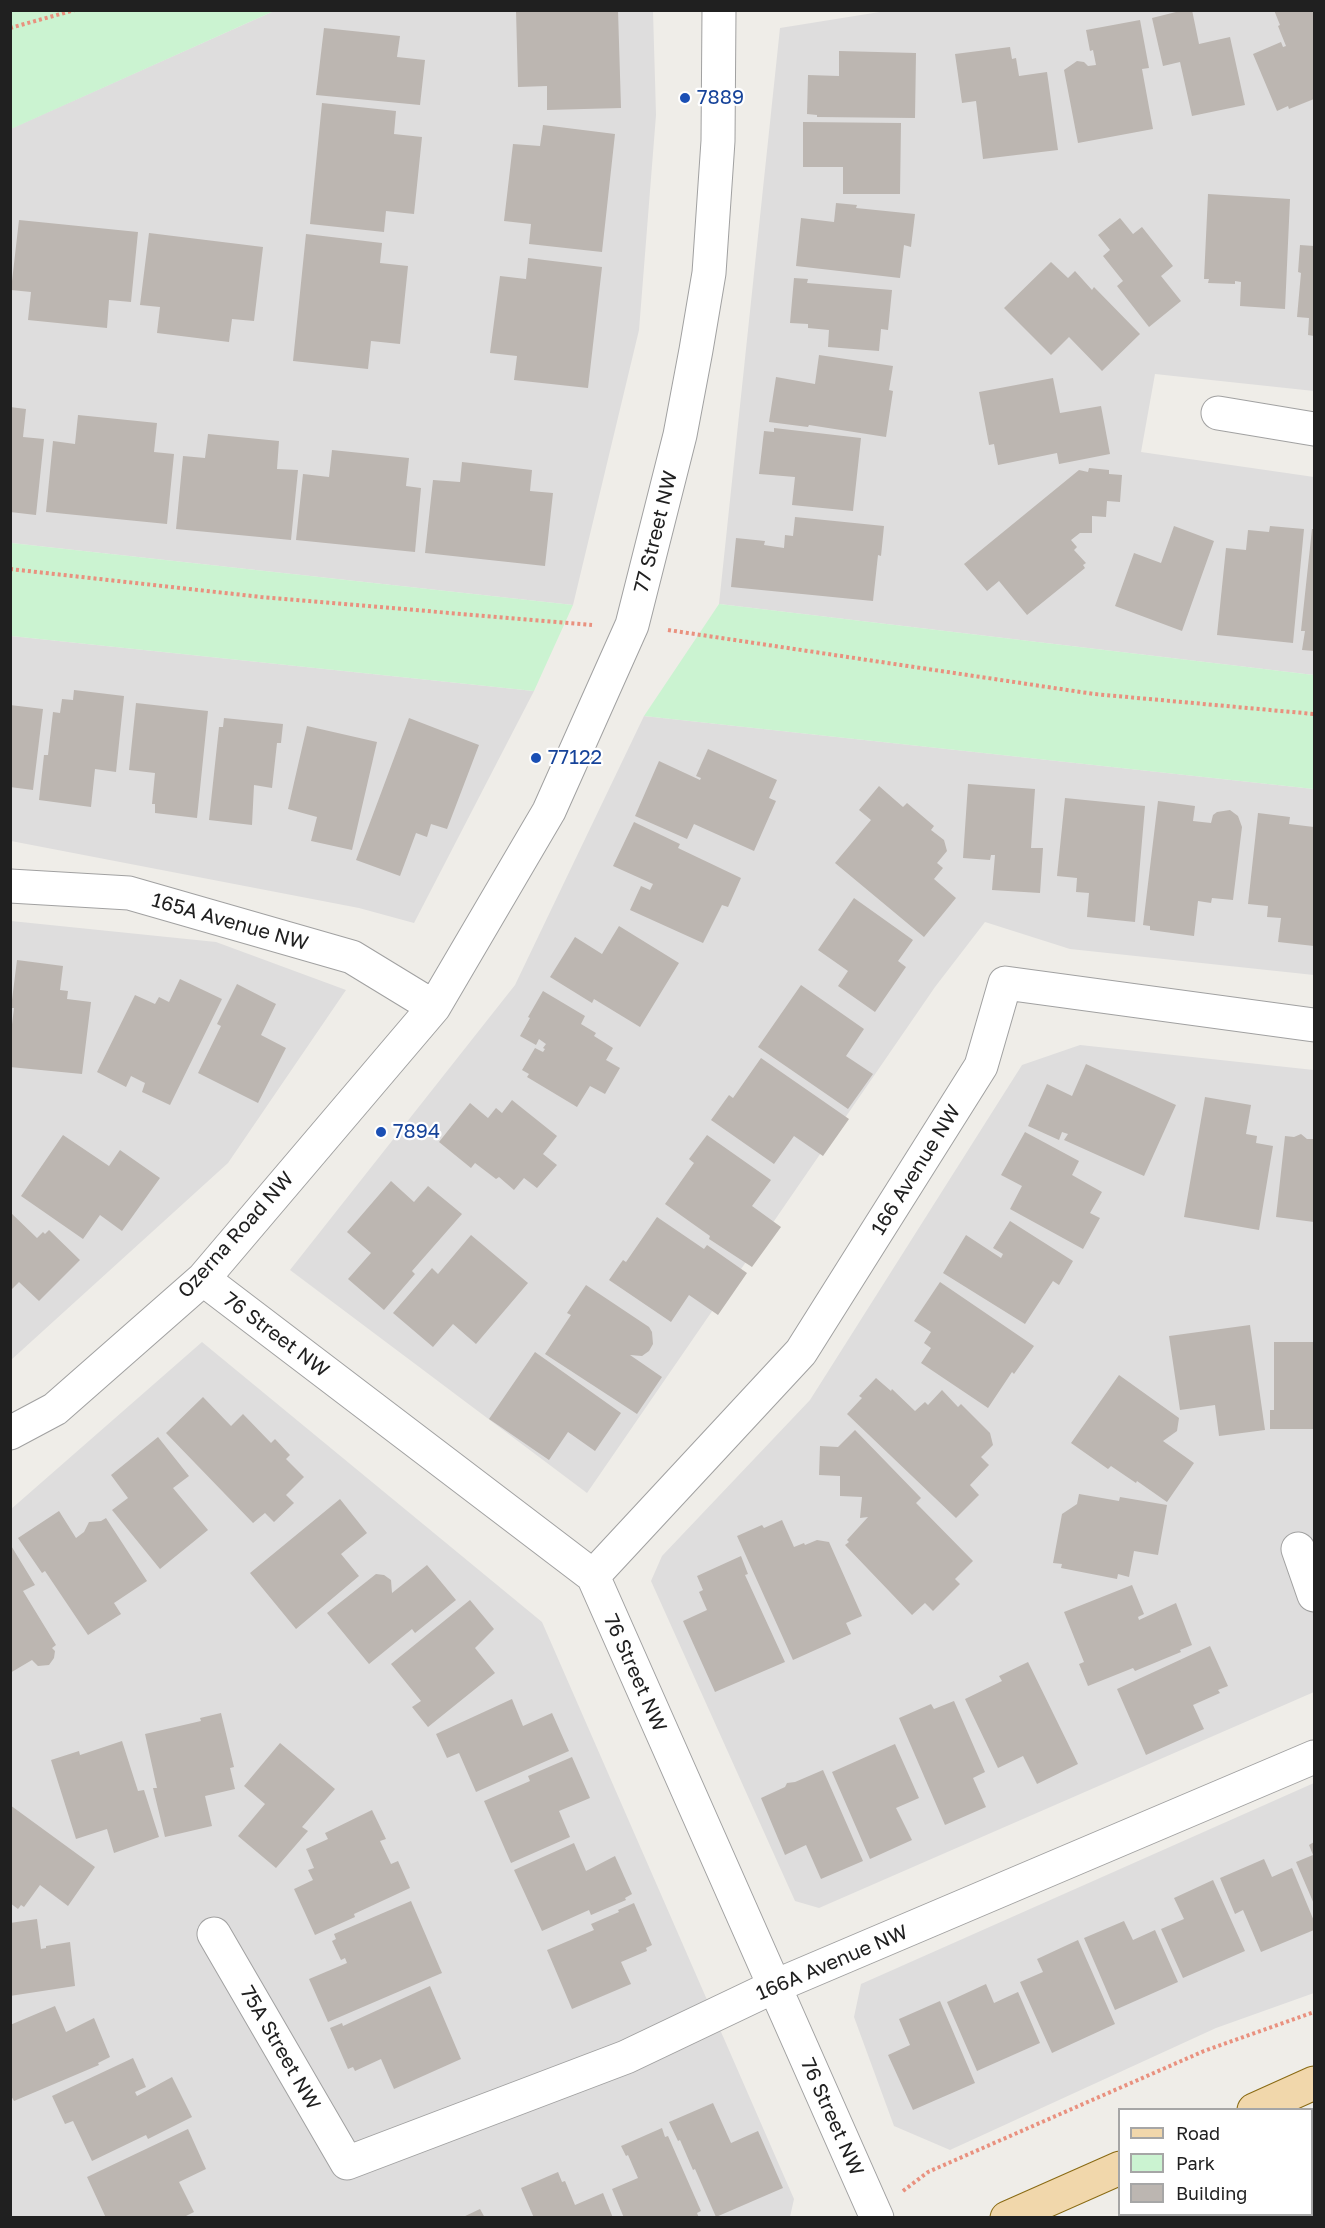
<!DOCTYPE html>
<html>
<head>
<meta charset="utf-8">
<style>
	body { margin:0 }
	#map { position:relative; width:1325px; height:2228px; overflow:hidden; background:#efede8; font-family:"Golos Text",sans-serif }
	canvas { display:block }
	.frame { position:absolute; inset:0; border:12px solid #202020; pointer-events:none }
	.legend { position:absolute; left:1118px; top:2108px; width:195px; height:108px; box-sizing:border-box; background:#fff; border:2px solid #a6a6a6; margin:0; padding:8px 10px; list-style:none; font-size:18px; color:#202020 }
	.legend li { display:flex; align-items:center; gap:12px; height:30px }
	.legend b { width:30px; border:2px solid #a6a6a6 }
</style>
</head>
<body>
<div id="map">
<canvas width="1325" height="2228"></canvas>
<div class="frame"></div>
<ul class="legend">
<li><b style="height:8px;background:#f1d7ab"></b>Road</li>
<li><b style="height:16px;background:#cbf3d1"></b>Park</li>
<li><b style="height:16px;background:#bcb6b1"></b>Building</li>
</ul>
</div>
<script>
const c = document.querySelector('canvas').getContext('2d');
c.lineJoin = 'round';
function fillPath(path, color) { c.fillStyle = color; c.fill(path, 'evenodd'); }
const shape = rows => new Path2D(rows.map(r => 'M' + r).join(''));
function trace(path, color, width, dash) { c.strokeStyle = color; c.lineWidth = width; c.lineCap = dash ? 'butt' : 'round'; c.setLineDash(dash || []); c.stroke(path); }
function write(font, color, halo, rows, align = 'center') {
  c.font = font + ' "Golos Text",sans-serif'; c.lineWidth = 4.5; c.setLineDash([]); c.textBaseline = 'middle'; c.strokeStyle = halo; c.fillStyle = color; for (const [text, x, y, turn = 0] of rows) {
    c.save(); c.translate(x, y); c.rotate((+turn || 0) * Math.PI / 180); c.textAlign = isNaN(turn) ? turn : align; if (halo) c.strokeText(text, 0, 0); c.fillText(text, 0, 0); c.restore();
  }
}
fillPath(shape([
	[892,10,1314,11,1314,391,1155,374,1141,452,1314,477,1314,675,719,604,780,28],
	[274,11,653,11,656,115,639,330,573,605,11,543,10,129],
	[11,636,534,691,414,923,359,908,11,841],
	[644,716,1314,789,1314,975,1070,949,985,922,935,987,587,1493,290,1270,515,985],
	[11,921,216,942,346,990,228,1163,11,1360],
	[1080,1045,1314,1070,1314,1692,819,1908,795,1901,651,1581,662,1556,810,1400,1022,1065],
	[202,1342,542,1622,794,2199,790,2217,11,2217,10,1510],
	[1314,1783,1314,1993,1216,2028,950,2150,894,2126,854,2017,861,1984]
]), '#dedddd');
fillPath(shape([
	[11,10,274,10,274,11,11,129],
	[11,543,573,605,534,691,11,636],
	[719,604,1314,675,1314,789,644,716]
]), '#cbf3d1');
fillPath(shape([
	[516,10,618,10,621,108,547,110,547,86,518,87],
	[1184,10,1192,10,1199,44,1230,37,1245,105,1192,116,1180,62,1163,66,1152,18],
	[1274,10,1314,10,1314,99,1289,109,1288,106,1277,111,1253,54,1281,42,1283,47,1286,46,1278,26,1280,25],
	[1140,20,1149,68,1142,69,1153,129,1078,143,1064,70,1077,61,1084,62,1088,66,1096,65,1093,50,1090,51,1086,30],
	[324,28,400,36,397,57,425,60,420,105,316,95],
	[1010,47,1012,59,1016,58,1019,76,1047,72,1058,150,983,159,976,101,962,103,955,54],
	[839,51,916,53,915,118,817,117,817,115,807,114,808,75,839,76],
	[322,103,396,111,394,134,422,137,414,214,386,211,384,232,310,224],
	[803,122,901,123,900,194,843,194,843,167,803,167],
	[543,125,615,134,602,252,529,244,531,224,504,221,513,144,540,146],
	[1208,194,1290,199,1285,309,1240,306,1241,282,1235,281,1235,284,1208,283,1209,279,1204,279],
	[836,203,857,205,856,208,915,214,911,247,904,245,900,278,796,266,801,218,834,222],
	[1120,218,1133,234,1142,227,1173,266,1161,276,1181,301,1149,327,1117,286,1123,281,1103,256,1110,250,1098,235],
	[19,220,138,232,131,302,109,300,107,328,28,320,31,292,11,290],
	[149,233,263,247,254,321,232,319,229,342,157,333,160,307,140,305],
	[306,234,382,243,380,263,408,266,400,344,371,341,368,369,293,361],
	[1300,245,1314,246,1314,336,1308,335,1309,318,1297,317,1301,273,1298,272],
	[528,258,602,267,588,388,514,380,517,356,490,353,500,276,526,279],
	[1051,262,1068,278,1075,271,1092,290,1094,287,1140,334,1102,371,1069,337,1051,355,1004,308],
	[794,278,808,279,807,283,892,290,888,330,881,329,879,351,828,347,829,330,808,328,808,324,790,323],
	[819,355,893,366,889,390,893,391,886,437,809,425,808,427,769,422,776,377,815,384],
	[1053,378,1060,413,1101,406,1110,454,1059,464,1057,453,998,465,994,444,989,445,979,392],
	[10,407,26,409,23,437,44,439,36,515,10,512],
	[78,415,157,423,154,452,174,454,167,524,46,512,53,441,75,444],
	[774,428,861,438,853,511,792,505,795,477,759,474,764,431,774,432],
	[208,434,279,441,277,469,298,470,291,540,176,529,183,456,205,458],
	[332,450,409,458,406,486,421,488,415,552,296,540,303,474,329,477],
	[462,462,532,470,530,491,553,493,545,566,425,553,433,480,460,482],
	[1089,468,1109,470,1109,474,1122,475,1120,502,1107,501,1106,517,1092,516,1092,533,1080,533,1071,540,1077,547,1074,550,1086,563,1083,565,1085,568,1027,615,999,581,987,591,964,564,1079,470,1088,472],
	[795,517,884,526,881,556,878,555,873,601,731,587,736,538,765,541,764,545,784,548,785,535,793,536],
	[1174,526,1214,541,1182,631,1115,606,1134,553,1161,563],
	[1270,526,1304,529,1293,643,1217,635,1226,548,1246,550,1248,530,1269,532],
	[1312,529,1314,529,1314,651,1302,650,1305,631,1301,631],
	[74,690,124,696,116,772,95,769,91,807,39,800,44,755,48,755,53,712,60,713,62,699,73,700],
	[136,703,208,711,197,818,155,813,155,804,152,804,155,773,129,770],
	[10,705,43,709,33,790,10,787],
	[224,718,283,724,281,743,277,743,272,788,254,785,252,825,209,820,219,727,223,727],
	[409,718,479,745,447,829,431,824,427,837,416,833,400,876,356,860],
	[307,726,377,742,352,850,311,841,317,817,288,809],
	[708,749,777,780,769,798,776,801,754,851,694,824,687,839,635,816,659,761,700,780,701,778,696,776],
	[968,784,1035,789,1031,848,1043,848,1040,893,992,890,995,855,991,855,990,860,963,858],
	[879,786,903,807,907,803,934,826,931,830,944,840,947,851,937,863,943,868,934,879,956,898,924,937,835,863,871,820,859,810],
	[1065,798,1145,806,1135,922,1087,917,1089,893,1076,892,1077,878,1057,876],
	[1158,801,1195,806,1193,821,1211,823,1213,815,1217,812,1230,810,1238,816,1242,827,1233,900,1212,898,1211,903,1198,901,1194,936,1150,930,1150,926,1143,925],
	[1258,813,1290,817,1289,824,1314,827,1314,946,1278,942,1281,918,1267,917,1268,906,1248,904],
	[634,822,680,844,678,848,741,878,728,907,722,905,703,943,630,910,641,886,650,890,653,884,613,866],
	[854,898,913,940,898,961,906,967,875,1012,838,986,848,971,818,950],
	[619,926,679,963,640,1027,594,999,592,1003,550,977,575,937,602,954],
	[17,960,63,966,60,990,68,991,67,999,91,1002,82,1074,10,1067,10,1041,14,1008,11,1008],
	[180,979,222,999,170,1105,142,1092,145,1083,131,1076,126,1087,97,1072,135,995,155,1004,159,997,169,1002],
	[237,984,276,1004,261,1035,286,1048,258,1103,198,1073,221,1026,217,1024],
	[801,985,864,1029,846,1056,873,1074,848,1109,758,1047],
	[543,991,585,1016,581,1024,596,1033,594,1036,613,1048,606,1060,620,1068,605,1094,590,1086,577,1107,527,1077,529,1074,522,1070,535,1048,543,1052,545,1049,543,1048,546,1044,539,1039,536,1045,520,1036,530,1018,528,1017],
	[761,1058,849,1119,823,1156,794,1136,774,1164,711,1120,729,1095,733,1098],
	[1086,1064,1176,1105,1144,1176,1064,1140,1068,1134,1062,1132,1059,1140,1028,1126,1047,1084,1072,1096],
	[1205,1097,1251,1105,1246,1134,1257,1136,1256,1143,1273,1146,1259,1230,1184,1217],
	[512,1100,557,1136,543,1154,557,1165,537,1188,524,1178,514,1190,499,1177,496,1179,475,1163,471,1168,439,1142,470,1103,488,1118,496,1108,502,1113],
	[1025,1132,1079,1161,1072,1175,1102,1192,1090,1213,1100,1218,1083,1249,1010,1209,1022,1186,1001,1175],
	[1301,1134,1307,1139,1314,1139,1314,1222,1276,1217,1285,1136,1294,1137],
	[63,1135,109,1166,120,1150,160,1178,122,1231,100,1215,83,1239,21,1196],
	[707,1135,771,1180,752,1206,781,1227,752,1267,709,1239,710,1236,665,1204,694,1163,689,1159],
	[391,1181,414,1202,428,1186,462,1214,412,1271,415,1274,384,1310,348,1279,371,1253,347,1232],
	[10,1212,37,1238,43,1232,45,1234,49,1230,80,1260,39,1301,19,1282,12,1289,10,1288],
	[657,1217,704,1249,707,1245,747,1273,718,1315,689,1295,671,1322,609,1280,623,1260,626,1262],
	[1010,1221,1073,1261,1059,1285,1053,1281,1025,1324,943,1273,966,1235,1001,1258,1003,1254,993,1248],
	[471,1235,528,1283,476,1344,453,1324,433,1347,393,1313,432,1268,438,1274],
	[940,1282,1034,1346,1014,1374,1012,1372,988,1408,921,1363,931,1348,924,1343,931,1332,914,1321],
	[586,1285,649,1327,652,1332,653,1344,649,1351,642,1356,630,1355,662,1377,637,1414,545,1354,571,1315,567,1313],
	[1250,1325,1265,1430,1219,1436,1215,1405,1180,1410,1169,1336],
	[1274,1342,1314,1342,1314,1429,1270,1429,1270,1410,1274,1410],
	[535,1352,621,1413,595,1451,568,1432,549,1460,489,1419],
	[1119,1375,1179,1418,1177,1431,1163,1441,1194,1463,1167,1502,1137,1481,1136,1483,1111,1466,1108,1469,1071,1443],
	[876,1378,891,1391,892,1389,915,1411,925,1402,928,1405,942,1390,958,1407,961,1404,990,1433,993,1445,981,1457,989,1465,970,1485,979,1495,956,1518,847,1414,862,1398,859,1396],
	[203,1397,231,1426,243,1414,271,1443,275,1439,290,1455,286,1459,304,1477,286,1495,294,1503,274,1522,265,1513,253,1523,166,1433],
	[855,1430,921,1498,916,1503,973,1561,955,1579,960,1584,933,1611,925,1603,912,1615,845,1545,849,1542,847,1540,868,1517,860,1518,862,1497,840,1496,840,1476,819,1475,820,1446,838,1447],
	[158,1437,189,1476,173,1488,208,1530,160,1569,112,1510,128,1498,111,1475],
	[1079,1494,1119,1501,1120,1497,1167,1505,1158,1555,1134,1551,1129,1577,1118,1574,1117,1579,1061,1568,1062,1564,1053,1563,1062,1514,1077,1504],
	[340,1499,367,1533,341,1554,359,1576,296,1629,250,1573],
	[59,1511,76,1538,84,1532,89,1522,101,1521,106,1518,147,1581,114,1603,121,1614,88,1635,45,1571,42,1573,18,1538],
	[782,1520,794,1547,804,1543,805,1545,817,1540,829,1542,862,1616,846,1623,851,1634,793,1660,737,1536,762,1525,764,1528],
	[10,1544,35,1585,23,1591,56,1645,52,1648,55,1651,54,1658,49,1665,38,1666,32,1660,10,1673],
	[741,1556,748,1574,745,1575,785,1662,715,1692,683,1621,707,1610,699,1592,703,1590,697,1576],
	[427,1565,456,1600,415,1633,412,1629,369,1664,327,1613,376,1574,384,1575,391,1580,392,1593],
	[1132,1585,1144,1614,1138,1617,1139,1620,1176,1603,1192,1645,1180,1650,1181,1652,1135,1671,1133,1668,1088,1686,1079,1664,1084,1662,1064,1612],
	[470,1600,494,1629,475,1648,495,1673,428,1727,412,1707,421,1701,391,1664],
	[1210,1646,1228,1686,1218,1690,1220,1693,1193,1705,1204,1729,1146,1755,1117,1689],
	[1028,1662,1078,1764,1037,1784,1023,1756,998,1768,965,1699,1002,1681,999,1676],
	[512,1699,523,1726,552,1713,569,1751,476,1792,459,1753,447,1758,436,1734],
	[954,1701,985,1772,973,1778,986,1807,945,1825,899,1718,931,1704,934,1709],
	[221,1713,234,1767,230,1768,235,1789,205,1796,212,1826,165,1837,153,1788,157,1788,145,1734,201,1721,200,1718],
	[122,1741,138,1791,144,1790,159,1837,114,1853,107,1829,76,1839,51,1760,79,1751,80,1755],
	[280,1743,335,1789,302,1827,308,1831,276,1868,238,1836,265,1804,244,1786],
	[895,1744,919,1798,896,1808,912,1840,870,1859,832,1772],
	[572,1757,590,1798,559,1811,570,1837,511,1863,484,1801,530,1781,528,1776],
	[823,1770,863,1861,821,1879,806,1845,785,1855,761,1798,785,1787,787,1783,795,1782],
	[10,1805,95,1867,68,1906,40,1885,24,1907,21,1905,18,1909,10,1903],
	[372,1810,386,1839,380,1841,391,1864,398,1861,410,1888,354,1914,355,1917,315,1935,294,1889,313,1880,308,1870,314,1868,306,1849,328,1839,325,1833],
	[1314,1842,1314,1904,1296,1862,1313,1855,1309,1845],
	[574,1843,586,1871,615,1856,632,1894,625,1898,626,1900,591,1915,589,1910,542,1931,514,1870],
	[1264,1859,1272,1877,1292,1868,1314,1921,1314,1930,1261,1952,1243,1910,1235,1914,1220,1878],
	[1213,1880,1245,1951,1183,1978,1161,1929,1184,1919,1174,1898],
	[411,1901,442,1973,328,2022,309,1979,347,1963,345,1958,341,1960,332,1941,336,1939,334,1934],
	[634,1903,652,1945,646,1948,647,1951,621,1962,631,1984,572,2009,547,1950,594,1930,591,1924,619,1912,618,1910],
	[37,1919,41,1949,46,1948,46,1946,70,1942,75,1986,10,1996,10,1923],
	[1124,1921,1133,1940,1155,1930,1178,1982,1115,2010,1084,1938],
	[1078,1940,1115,2024,1052,2053,1020,1982,1043,1972,1037,1959],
	[986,1984,994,2003,1018,1992,1040,2043,977,2071,947,2002],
	[430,1986,461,2059,394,2089,381,2059,355,2071,353,2067,348,2069,330,2028,342,2023,343,2026],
	[940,2001,975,2083,913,2110,888,2055,910,2045,899,2019],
	[55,2006,66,2032,94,2018,110,2057,98,2063,99,2065,14,2101,10,2094,10,2025],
	[133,2058,146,2087,135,2092,137,2096,172,2077,192,2117,148,2139,146,2135,92,2161,73,2121,65,2124,52,2096],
	[713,2103,731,2143,758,2131,783,2188,716,2217,695,2169,693,2170,680,2140,678,2141,669,2122],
	[662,2128,665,2137,668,2136,701,2211,697,2213,699,2218,624,2218,612,2189,638,2178,628,2155,626,2156,621,2146],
	[188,2129,206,2169,179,2182,194,2212,182,2218,106,2218,87,2177],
	[558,2172,562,2182,565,2181,575,2205,603,2193,613,2218,534,2218,521,2188],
	[480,2209,485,2218,461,2218]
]), '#bcb6b1');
const minor = shape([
	[1218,413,1314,429],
	[10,886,129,893,352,957,434,1007],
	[203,1279,593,1576,877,2218],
	[10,1433,55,1409,203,1279,434,1007,549,811,632,625,680,435,696,350,709,273,718,141,719,10],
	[1298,1549,1314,1595],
	[593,1576,801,1352,981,1066,1005,983,1314,1025],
	[214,1934,347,2163,626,2057,773,1987,1314,1757]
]);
const major = shape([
	[1254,2110,1314,2083],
	[1312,2152,1314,2150],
	[1007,2218,1120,2168],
	[1139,2218,1147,2214]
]);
trace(minor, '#a1a1a1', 35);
trace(major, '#896a13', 35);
trace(shape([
	[10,28,75,10],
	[10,569,261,597,592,625],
	[668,630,1094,694,1314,714],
	[903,2191,928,2172,1204,2051,1314,2012]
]), '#e9917f', 4, [3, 3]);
trace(minor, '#fff', 33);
trace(major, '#f1d7ab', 33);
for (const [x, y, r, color] of [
	[685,98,6,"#1a4fb4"],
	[536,758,6,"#1a4fb4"],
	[381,1132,6,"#1a4fb4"]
]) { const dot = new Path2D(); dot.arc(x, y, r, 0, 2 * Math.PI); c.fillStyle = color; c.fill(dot); trace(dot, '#fff', 2); }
write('20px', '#164399', '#fff', [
	["7889",697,98],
	["77122",548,758],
	["7894",393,1132]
], 'left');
write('20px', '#202020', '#fff', [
	["77 Street NW",656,532,-76],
	["165A Avenue NW",230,922,16],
	["166 Avenue NW",916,1170,-58],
	["Ozerna Road NW",236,1235,-48],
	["76 Street NW",276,1335,37],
	["76 Street NW",635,1673,66],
	["166A Avenue NW",832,1963,-23],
	["75A Street NW",280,2048,60],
	["76 Street NW",832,2117,66]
]);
</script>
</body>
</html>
